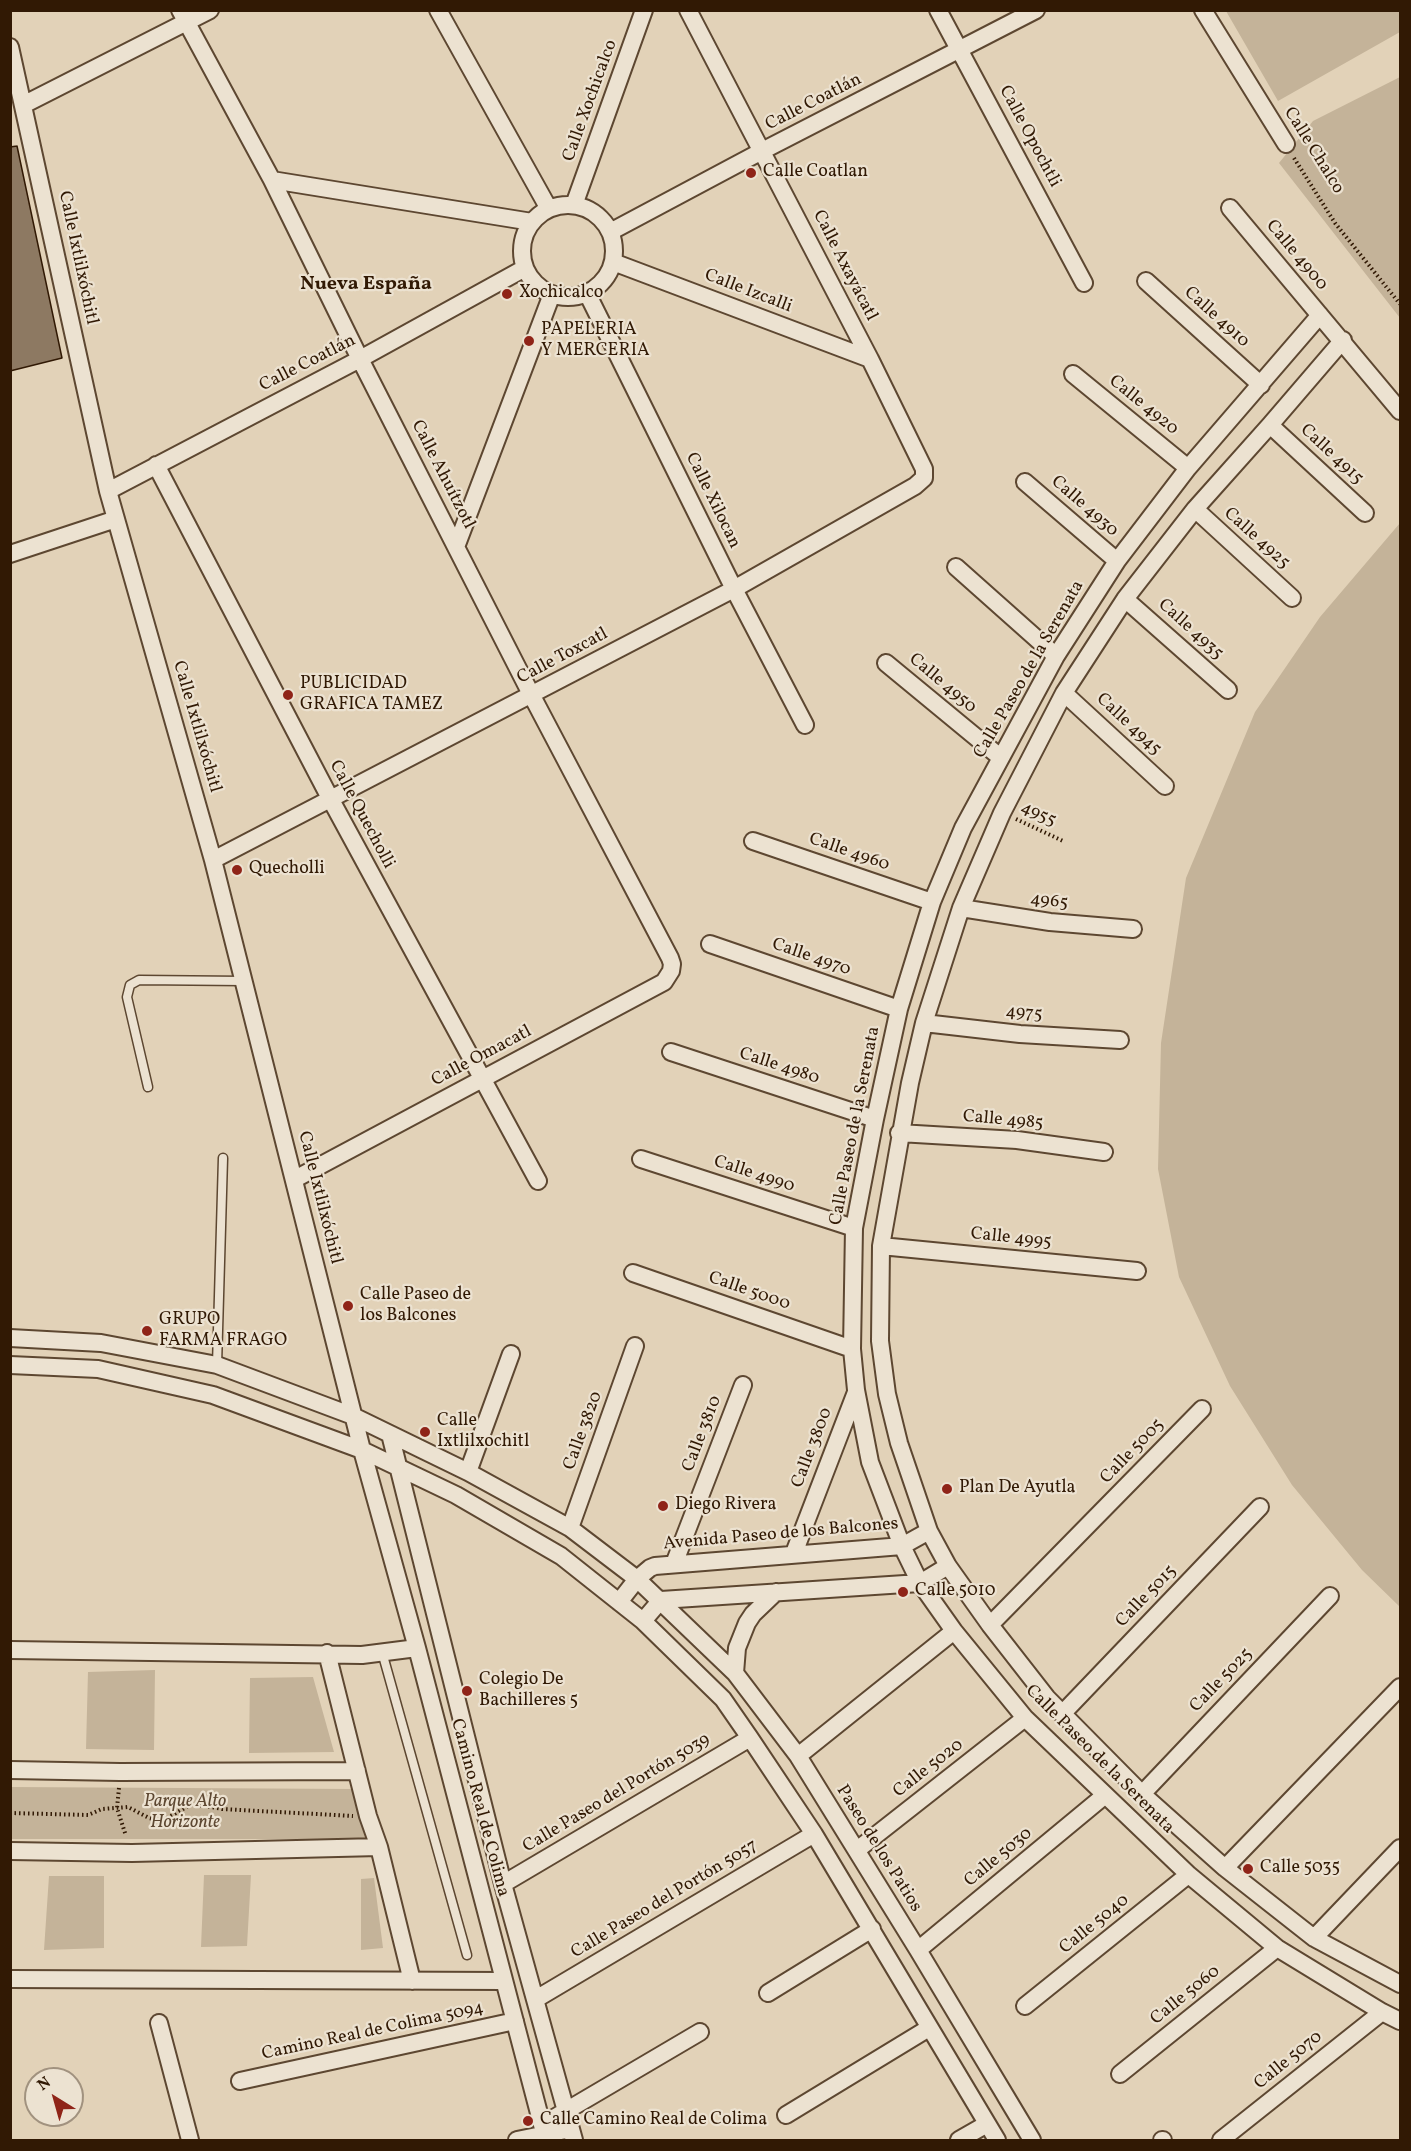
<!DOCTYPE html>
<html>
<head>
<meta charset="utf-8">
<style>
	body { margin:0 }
	#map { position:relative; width:1411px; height:2151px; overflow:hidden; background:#e2d2b8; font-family:Vollkorn,serif }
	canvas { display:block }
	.frame { position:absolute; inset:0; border:12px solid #311904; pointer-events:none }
	.north { position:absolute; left:24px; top:2067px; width:60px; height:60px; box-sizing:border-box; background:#ece2d1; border:2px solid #a1927f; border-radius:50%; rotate:323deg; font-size:16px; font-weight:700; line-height:24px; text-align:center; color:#311904 }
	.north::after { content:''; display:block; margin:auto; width:21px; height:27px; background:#8f2418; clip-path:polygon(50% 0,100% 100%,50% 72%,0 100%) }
</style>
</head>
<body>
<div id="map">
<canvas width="1411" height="2151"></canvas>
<div class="frame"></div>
<div class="north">N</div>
</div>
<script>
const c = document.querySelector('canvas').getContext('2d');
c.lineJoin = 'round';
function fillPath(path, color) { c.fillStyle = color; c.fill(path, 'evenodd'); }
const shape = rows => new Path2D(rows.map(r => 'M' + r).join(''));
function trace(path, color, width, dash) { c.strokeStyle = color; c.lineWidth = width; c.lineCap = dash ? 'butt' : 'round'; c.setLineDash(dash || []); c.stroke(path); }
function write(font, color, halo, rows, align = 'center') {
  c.font = font + ' Vollkorn,serif'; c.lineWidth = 4.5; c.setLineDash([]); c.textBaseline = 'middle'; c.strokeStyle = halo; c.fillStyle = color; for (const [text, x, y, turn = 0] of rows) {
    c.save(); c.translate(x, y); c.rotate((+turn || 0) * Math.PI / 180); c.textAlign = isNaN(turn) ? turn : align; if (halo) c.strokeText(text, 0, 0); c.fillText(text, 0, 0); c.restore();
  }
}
fillPath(shape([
	[1226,11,1400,11,1400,32,1278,101],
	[1400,77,1400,318,1279,163,1313,121],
	[1400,523,1400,1607,1362,1570,1292,1485,1230,1386,1179,1277,1158,1169,1161,1043,1186,878,1255,712,1320,617],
	[155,1670,154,1750,86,1749,88,1672],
	[313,1677,334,1752,249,1753,250,1678],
	[11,1787,353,1789,367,1839,11,1839],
	[204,1875,251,1875,247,1946,201,1947],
	[49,1876,104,1876,104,1948,44,1950],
	[374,1878,383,1948,361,1950,361,1879]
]), '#c4b399');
const building = shape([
	[17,146,62,358,10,371,10,147,17,146]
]);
fillPath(building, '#8d7962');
trace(building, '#311904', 1.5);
const lane = shape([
	[148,1087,127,997,130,985,139,980,244,981],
	[217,1365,223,1158],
	[382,1652,467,1955]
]);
const street = shape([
	[180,10,272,180,360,359,532,696,670,958,672,964,671,971,664,982,295,1179],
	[438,10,549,209],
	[938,10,1084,283],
	[1203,10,1286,144],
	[10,47,108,491,213,860,362,1450,417,1648,546,2140],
	[23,105,210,10],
	[272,180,532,222],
	[574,205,644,10],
	'522 251a46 46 0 1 1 92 0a46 46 0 1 1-92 0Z',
	[1230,208,1400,411],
	[610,232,762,151,1036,10],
	[613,262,870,359],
	[1146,281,1261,385],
	[587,293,734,589,805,725],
	[1320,315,1188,468,1117,561,1056,656,963,828,932,902,899,1009,875,1119,854,1228,852,1349,856,1390,870,1462,902,1546,920,1583,954,1631,1025,1718,1189,1875,1277,1948,1382,2012,1400,2021],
	[1343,340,1270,425,1195,509,1125,599,1064,693,1002,813,961,908,924,1023,910,1083,881,1246,880,1341,887,1394,899,1443,929,1531,948,1566,990,1625,1047,1698,1142,1794,1225,1868,1314,1938,1400,1984],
	[1073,374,1188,468],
	[1270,425,1365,513],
	[156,465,331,800,538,1181],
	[1025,482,1117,561],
	[108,491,360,359,525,268],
	[1195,509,1292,598],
	[456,547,552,294],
	[10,554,116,519],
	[956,567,1056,656],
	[1125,599,1228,690],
	[886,663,1000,757],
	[1064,693,1165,786],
	[753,841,932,902],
	[213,860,734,589,915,486,924,478,924,469,870,359,688,10],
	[961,908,1050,922,1133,929],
	[710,944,899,1009],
	[924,1023,1020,1034,1120,1040],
	[671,1052,875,1119],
	[899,1133,1017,1140,1104,1152],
	[641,1159,854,1228],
	[881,1246,1137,1271],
	[633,1273,852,1349],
	[10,1338,101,1343,217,1365,353,1416,468,1472,570,1528,637,1579,735,1673,798,1756,918,1950,1032,2140],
	[10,1365,98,1369,213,1395,362,1450,456,1495,561,1556,619,1602,643,1621,723,1699,750,1738,814,1834,997,2140],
	[390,1434,503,1884,574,2140],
	[468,1472,511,1354],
	[570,1528,635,1346],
	[794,1553,856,1392],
	[674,1564,743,1385],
	[619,1602,637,1579,650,1568,655,1566,902,1546,929,1531],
	[643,1621,661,1600,920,1583,948,1566],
	[990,1625,1202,1409],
	[10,1650,362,1655,417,1648],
	[327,1653,368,1816,379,1847,412,1981],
	[735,1673,737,1648,747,1623,753,1614,776,1592],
	[1062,1714,1260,1507],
	[798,1756,954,1631],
	[10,1770,120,1772,357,1771],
	[1142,1794,1330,1596],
	[857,1850,1025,1718],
	[10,1851,132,1853,379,1847],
	[1225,1868,1400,1687],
	[503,1884,750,1738],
	[1314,1938,1400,1848],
	[918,1950,1104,1796],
	[10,1979,504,1981],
	[768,1993,872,1929],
	[536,1999,814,1834],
	[1025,2006,1188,1875],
	[159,2023,190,2140],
	[1120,2074,1277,1948],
	[240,2081,515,2021],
	[786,2115,929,2028],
	[542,2125,700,2032],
	[517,2140,571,2129],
	[959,2140,987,2124],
	[1162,2140,1163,2140],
	[1221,2140,1382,2012]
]);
trace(lane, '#5d4731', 11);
trace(street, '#5d4731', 20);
trace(shape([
	[1294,158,1335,223,1400,304],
	[1016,819,1063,841],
	[119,1788,117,1808,126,1836],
	[10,1813,88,1815,102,1809,128,1807,149,1818,162,1821,190,1805,205,1806,222,1809,353,1816]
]), '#311904', 4, [1.5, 3]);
trace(lane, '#ece2d1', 8);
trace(street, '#ece2d1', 16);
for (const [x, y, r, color] of [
	[751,173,6,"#8f2418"],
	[507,294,6,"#8f2418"],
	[529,341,6,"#8f2418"],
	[288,695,6,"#8f2418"],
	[237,870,6,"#8f2418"],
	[348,1306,6,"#8f2418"],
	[147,1331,6,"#8f2418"],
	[425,1432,6,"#8f2418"],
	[947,1489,6,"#8f2418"],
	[663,1506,6,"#8f2418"],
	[903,1592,6,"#8f2418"],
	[467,1691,6,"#8f2418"],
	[1248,1869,6,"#8f2418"],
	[528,2121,6,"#8f2418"]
]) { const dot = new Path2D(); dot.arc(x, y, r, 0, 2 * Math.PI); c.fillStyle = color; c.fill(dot); trace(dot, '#ece2d1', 2); }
write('18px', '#311904', '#ece2d1', [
	["Calle Xochicalco",591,101,-70],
	["Calle Coatlán",814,103,-27],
	["Calle Opochtli",1029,137,62],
	["Calle Chalco",1313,151,58],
	["Calle 4900",1296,256,50],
	["Calle Ixtlilxóchitl",77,258,78],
	["Calle Axayácatl",844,266,63],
	["Calle Izcalli",748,292,21],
	["Calle 4910",1216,318,42],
	["Calle Coatlán",308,364,-27],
	["Calle 4920",1143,406,39],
	["Calle 4915",1331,455,43],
	["Calle Ahuítzotl",442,475,63],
	["Calle Xilocan",712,501,64],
	["Calle 4930",1084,507,41],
	["Calle 4925",1256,539,42],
	["Calle 4935",1190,630,42],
	["Calle Toxcatl",563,657,-28],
	["Calle Paseo de la Serenata",1030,670,-60],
	["Calle 4950",942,684,40],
	["Calle 4945",1128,725,43],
	["Calle Ixtlilxóchitl",196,727,74],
	["Calle Quecholli",361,815,62],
	["4955",1038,815,25],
	["Calle 4960",849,853,19],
	["4965",1049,902,7],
	["Calle 4970",811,958,19],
	["4975",1024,1014,5],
	["Calle Omacatl",482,1057,-28],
	["Calle 4980",779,1067,18],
	["Calle 4985",1003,1121,5],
	["Calle Paseo de la Serenata",856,1126,-79],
	["Calle 4990",754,1175,18],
	["Calle Ixtlilxóchitl",319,1198,76],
	["Calle 4995",1011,1239,6],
	["Calle 5000",749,1292,19],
	["Calle 3820",584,1431,-70],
	["Calle 3810",703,1434,-69],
	["Calle 3800",813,1448,-69],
	["Calle 5005",1133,1452,-46],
	["Avenida Paseo de los Balcones",781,1535,-5],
	["Calle 5015",1147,1597,-46],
	["Calle 5025",1222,1681,-46],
	["Calle Paseo de la Serenata",1099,1760,45],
	["Calle 5020",929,1769,-38],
	["Calle Paseo del Portón 5039",617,1794,-31],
	["Camino Real de Colima",479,1808,75],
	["Paseo de los Patios",878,1849,58],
	["Calle 5030",999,1858,-40],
	["Calle Paseo del Portón 5057",665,1900,-31],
	["Calle 5040",1095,1925,-39],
	["Calle 5060",1186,1996,-39],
	["Camino Real de Colima 5094",373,2032,-12],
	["Calle 5070",1289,2061,-39]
]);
write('18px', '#311904', '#ece2d1', [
	["Calle Coatlan",763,173],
	["Xochicalco",519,294],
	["PAPELERIA",541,331],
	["Y MERCERIA",541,352],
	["PUBLICIDAD",300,685],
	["GRAFICA TAMEZ",300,706],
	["Quecholli",249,870],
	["Calle Paseo de",360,1296],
	["los Balcones",360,1317],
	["GRUPO",159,1321],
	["FARMA FRAGO",159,1342],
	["Calle",437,1422],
	["Ixtlilxochitl",437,1443],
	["Plan De Ayutla",959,1489],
	["Diego Rivera",675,1506],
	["Calle 5010",915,1592],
	["Colegio De",479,1681],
	["Bachilleres 5",479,1702],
	["Calle 5035",1260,1869],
	["Calle Camino Real de Colima",540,2121]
], 'left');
write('italic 18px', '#5d4731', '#ece2d1', [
	["Parque Alto",185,1803],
	["Horizonte",185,1824]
]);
write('bold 20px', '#311904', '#ece2d1', [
	["Nueva España",366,285]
]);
</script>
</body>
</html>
